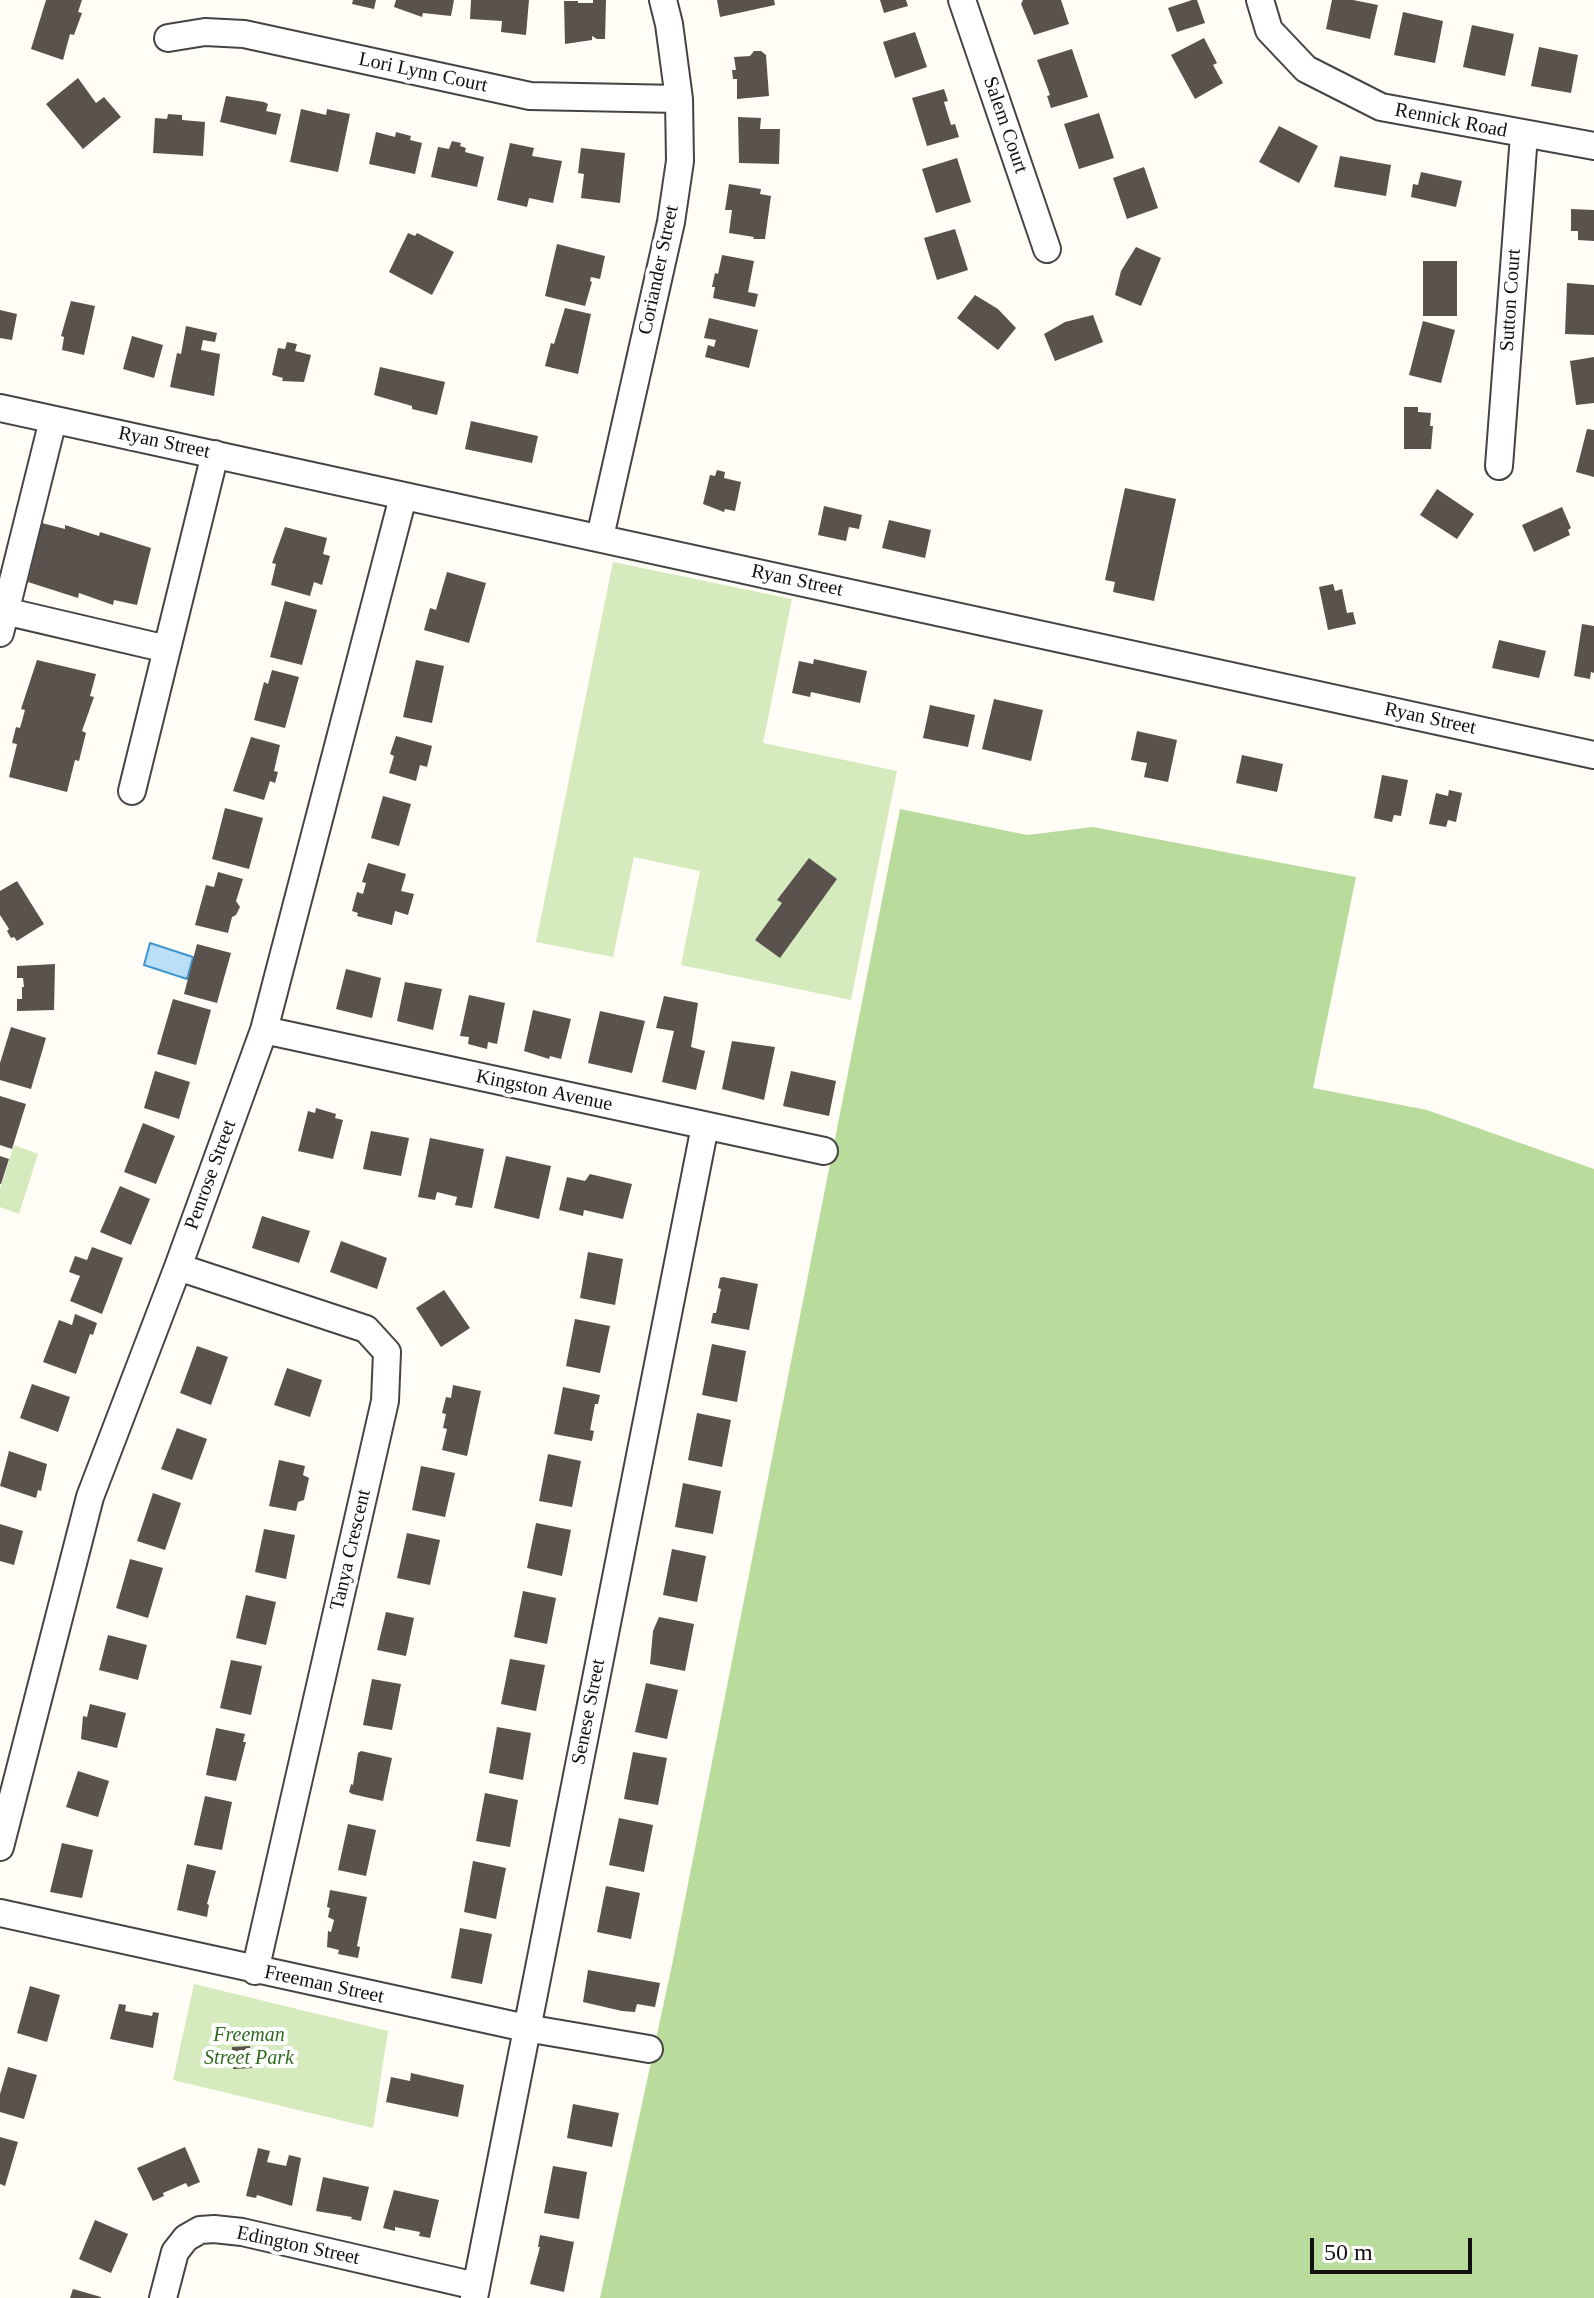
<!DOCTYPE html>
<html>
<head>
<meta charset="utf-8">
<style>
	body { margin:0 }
	#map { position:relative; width:1594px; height:2298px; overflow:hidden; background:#fffdf5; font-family:Georgia,serif }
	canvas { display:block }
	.scale { position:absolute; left:1310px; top:2238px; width:162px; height:36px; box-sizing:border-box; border:4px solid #111; border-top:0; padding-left:10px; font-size:24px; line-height:28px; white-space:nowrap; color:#111; -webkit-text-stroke:6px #fff; paint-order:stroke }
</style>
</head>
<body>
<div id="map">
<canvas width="1594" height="2298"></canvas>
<div class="scale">50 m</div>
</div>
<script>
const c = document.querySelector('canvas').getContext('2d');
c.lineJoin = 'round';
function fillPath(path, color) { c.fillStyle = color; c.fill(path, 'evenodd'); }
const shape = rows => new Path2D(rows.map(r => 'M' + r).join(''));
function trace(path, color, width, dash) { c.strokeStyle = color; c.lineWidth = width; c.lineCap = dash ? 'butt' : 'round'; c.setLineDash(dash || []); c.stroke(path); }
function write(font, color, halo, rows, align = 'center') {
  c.font = font + ' Georgia,serif'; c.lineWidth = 8; c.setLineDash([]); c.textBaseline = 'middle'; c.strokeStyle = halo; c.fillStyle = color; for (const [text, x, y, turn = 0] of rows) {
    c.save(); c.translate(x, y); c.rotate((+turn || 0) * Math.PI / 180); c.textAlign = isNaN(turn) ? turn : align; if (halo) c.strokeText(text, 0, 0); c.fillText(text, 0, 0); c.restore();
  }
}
fillPath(shape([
	[613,562,792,599,763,743,897,771,851,1000,681,965,700,871,634,857,613,957,536,942],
	[14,1145,38,1154,19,1214,0,1207,0,1189],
	[194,1984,388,2031,373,2128,173,2080]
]), '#d5ebbd');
fillPath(shape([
	[900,809,1027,835,1093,827,1356,877,1313,1088,1427,1110,1594,1169,1594,2298,600,2298,672,1965]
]), '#b9dc9c');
const water = shape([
	[150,943,193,957,187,979,144,965,150,943]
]);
fillPath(water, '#b9e0f7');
trace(water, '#3f96cf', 2);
fillPath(shape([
	[46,0,82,0,78,12,82,13,74,35,70,34,63,60,31,49],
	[353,0,376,0,374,9,352,4],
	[396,0,454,0,451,16,423,13,422,17,394,7],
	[471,0,529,0,526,35,501,32,502,21,470,19],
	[593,0,606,0,605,39,597,39,592,36,592,40,565,44,564,1,578,1,578,3,593,3],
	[717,0,774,0,775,5,720,17],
	[880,0,906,0,908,6,884,13],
	[1023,0,1061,0,1069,24,1034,35,1021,4],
	[1192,0,1197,0,1205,23,1177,32,1168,8],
	[1332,0,1353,0,1378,5,1370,39,1326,29],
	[1403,12,1443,21,1435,63,1394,55],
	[1472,25,1514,34,1505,76,1463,67],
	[915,32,927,67,895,78,883,42],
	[1204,38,1217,63,1213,65,1223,83,1195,99,1171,55],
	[1539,47,1578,55,1571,93,1531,86],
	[1072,49,1088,97,1051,108,1047,96,1050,95,1037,60],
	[754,51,761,51,766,55,769,96,737,99,737,79,733,79,732,70,736,70,734,57,750,56],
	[78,78,96,103,104,97,121,117,83,149,46,104],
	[944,89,948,101,944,102,951,125,955,124,959,137,927,146,912,98],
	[226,96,264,102,268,104,266,111,281,114,276,135,220,122],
	[301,109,326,115,327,109,350,114,338,172,290,162],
	[1099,113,1114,158,1079,169,1064,124],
	[168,114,182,115,182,120,205,122,203,156,153,153,155,118,167,119],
	[738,117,761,118,760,129,780,129,779,164,739,163],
	[1279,126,1318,146,1299,183,1259,162],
	[376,132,395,137,396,132,411,136,410,140,422,143,415,174,369,164],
	[452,141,461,143,460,146,466,148,465,152,484,157,477,187,431,177,438,147,449,149],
	[510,143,534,148,532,156,562,161,553,203,529,198,527,207,497,200],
	[581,148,625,153,620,203,581,198,584,174,578,173],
	[1340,156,1391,165,1386,196,1334,187],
	[957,158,971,202,936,213,922,169],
	[1144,167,1158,208,1127,219,1113,178],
	[1421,172,1462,181,1456,207,1411,197,1413,184,1418,185],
	[729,184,761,189,760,194,771,196,765,239,753,239,754,237,729,233,732,210,725,210],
	[1571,209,1594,210,1594,241,1578,240,1578,231,1571,231],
	[955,229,968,270,937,280,924,238],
	[408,233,415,236,417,233,454,252,432,295,389,272],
	[557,244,605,256,600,279,591,277,590,281,592,282,585,306,545,296],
	[1136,247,1161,258,1141,306,1115,295,1121,271],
	[722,255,754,261,748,292,758,294,755,307,713,298,715,287,712,287,715,273,718,274],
	[1423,261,1457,261,1457,316,1423,316],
	[1567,283,1594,285,1594,335,1565,334],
	[975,295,998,309,1016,328,998,350,957,318],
	[71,301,95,306,84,355,62,350,64,337,61,336],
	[565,308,591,314,578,374,545,366,551,343,554,344],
	[0,310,17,314,12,340,0,338],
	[1093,315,1103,342,1055,361,1044,334,1065,322],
	[709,318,758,330,749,368,705,357,708,345,714,347,716,340,704,338],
	[1423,321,1455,330,1441,383,1409,375],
	[186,326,217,333,215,342,203,340,201,350,220,354,214,396,170,387,177,353,181,354],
	[132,336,163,345,154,378,123,369],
	[287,342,297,344,295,351,311,355,304,382,282,381,283,378,272,375,278,348,285,349],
	[1594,357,1594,403,1576,405,1570,361],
	[380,367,445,382,437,415,412,409,412,406,374,395],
	[1404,407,1418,407,1418,412,1431,413,1430,426,1433,426,1431,449,1404,449],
	[471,421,538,436,532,463,465,449],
	[1587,429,1594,430,1594,477,1576,472],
	[717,470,725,472,724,478,741,482,735,511,725,509,724,512,703,504,710,475,715,476],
	[1125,488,1176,499,1154,601,1113,592,1115,582,1105,580],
	[1437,489,1474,514,1457,539,1420,515],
	[824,506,862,515,859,529,849,527,846,541,818,535],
	[1562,507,1571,528,1568,530,1570,535,1534,552,1522,525],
	[889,520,931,530,925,558,882,548],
	[42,523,65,529,65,525,99,536,100,532,151,548,137,605,114,600,113,605,79,593,78,598,28,582],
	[285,527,327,538,323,554,330,556,322,585,314,582,310,596,271,585,276,564,272,563],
	[447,572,486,583,469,643,424,630,430,608,436,610],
	[1333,584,1335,591,1342,589,1347,613,1353,612,1356,624,1328,630,1319,587],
	[285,601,317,610,302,665,270,657],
	[1582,624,1594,626,1594,673,1591,672,1590,679,1574,676],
	[1499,640,1546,651,1539,678,1492,668],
	[814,659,867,671,860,703,811,692,810,697,792,693,799,661,813,664],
	[37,660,96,674,90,696,94,697,82,731,86,733,79,761,75,760,67,792,9,777,17,744,12,743,16,727,20,728,25,710,21,709],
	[416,660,444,666,432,723,403,717],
	[272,670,299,677,285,728,254,720,264,682,268,684],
	[994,699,1043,710,1031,761,982,749],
	[930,705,975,715,968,747,923,738],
	[1137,731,1177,740,1168,782,1144,777,1147,763,1131,760],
	[396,736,432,746,427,767,420,765,416,781,389,773,394,756,390,754],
	[251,737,280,745,274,771,278,772,275,783,270,781,264,800,233,791],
	[1242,755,1283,764,1277,792,1236,783],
	[1382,775,1408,780,1401,816,1394,815,1392,822,1374,818],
	[1449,790,1462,793,1456,822,1448,820,1446,827,1429,824,1436,793,1448,796],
	[383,796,411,804,399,846,371,838],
	[225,808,263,818,249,869,212,859],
	[809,858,837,879,780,958,755,940,782,903,777,900],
	[368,863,406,874,401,891,414,894,408,915,395,911,392,925,357,916,358,913,352,911,357,892,363,894,366,883,362,882],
	[218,872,243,879,236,901,240,907,236,915,232,917,228,933,195,925,206,885,214,887],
	[17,881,44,924,17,941,14,937,11,938,7,931,9,929,0,915,0,891],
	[197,944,231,953,217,1003,184,994],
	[55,964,54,1010,17,1011,17,999,22,999,22,987,24,987,23,978,17,978,17,966],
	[346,969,381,978,372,1018,336,1009],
	[405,982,442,989,433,1030,397,1021],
	[469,995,505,1003,497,1044,488,1042,487,1049,468,1044,469,1037,460,1036],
	[664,996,698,1003,691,1047,705,1051,696,1090,662,1082,674,1031,656,1028],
	[173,999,211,1010,196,1065,157,1054],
	[533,1010,571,1019,561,1059,550,1056,549,1059,524,1051],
	[600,1011,645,1021,632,1073,588,1063],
	[11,1027,46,1038,31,1089,0,1080,0,1063],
	[732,1041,775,1047,764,1100,722,1089],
	[155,1071,190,1082,179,1119,144,1108],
	[791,1071,836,1081,829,1116,783,1106],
	[0,1096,26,1104,12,1149,0,1145],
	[316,1108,336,1114,335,1118,343,1120,333,1159,298,1151,308,1111,315,1113],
	[143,1123,175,1136,156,1184,124,1172],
	[371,1131,409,1138,401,1176,363,1169],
	[430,1138,484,1149,472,1208,455,1205,457,1197,437,1192,435,1200,418,1197],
	[0,1156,9,1159,1,1184,0,1184],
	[506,1156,551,1166,539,1219,494,1208],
	[590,1174,632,1184,623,1219,584,1210,583,1216,559,1210,567,1177,585,1181],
	[120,1186,150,1199,131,1245,100,1232],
	[262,1216,310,1231,299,1263,252,1248],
	[341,1241,387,1258,377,1289,330,1272],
	[92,1247,123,1258,102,1314,70,1301,80,1276,69,1272,75,1256,87,1260],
	[588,1252,623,1259,615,1305,580,1298],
	[723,1277,758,1284,749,1330,711,1323,713,1313,716,1313,721,1289,718,1288,720,1278],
	[444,1290,470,1328,441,1347,416,1308],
	[75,1314,97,1323,93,1335,90,1334,76,1374,43,1362,59,1320,72,1325],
	[575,1319,610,1326,600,1373,566,1366],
	[712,1344,746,1351,737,1402,702,1395],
	[197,1346,228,1357,211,1405,180,1393],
	[287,1368,322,1380,310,1417,274,1405],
	[32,1384,70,1397,58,1432,20,1418],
	[453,1385,481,1391,467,1456,442,1450,447,1429,443,1428,446,1414,442,1413,446,1397,451,1398],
	[563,1387,600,1395,598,1404,595,1404,590,1430,594,1431,592,1441,554,1434],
	[697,1413,731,1420,722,1467,688,1460],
	[177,1428,207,1439,192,1480,161,1469],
	[9,1451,47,1464,41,1491,38,1490,36,1498,0,1486],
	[548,1454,581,1461,572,1507,539,1501],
	[279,1460,305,1466,303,1475,309,1478,304,1500,298,1502,296,1511,269,1506],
	[421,1466,455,1473,445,1517,412,1510],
	[683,1483,721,1491,713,1534,675,1527],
	[153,1493,181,1503,165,1550,137,1541],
	[536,1523,571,1530,562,1576,527,1568],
	[0,1524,23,1531,14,1565,0,1561],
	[264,1529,295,1535,286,1579,255,1572],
	[407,1533,440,1540,430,1585,397,1578],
	[672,1549,706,1556,697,1602,663,1595],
	[130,1559,163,1568,148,1618,116,1608],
	[523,1591,556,1598,547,1644,514,1637],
	[246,1595,276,1602,266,1645,236,1638],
	[386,1612,414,1618,406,1656,377,1650],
	[659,1617,694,1624,685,1671,650,1664,653,1631],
	[108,1635,147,1645,138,1680,99,1670],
	[510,1659,545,1665,536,1711,501,1704],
	[231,1660,262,1666,251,1715,220,1708],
	[372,1679,401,1684,392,1730,363,1725],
	[646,1683,678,1690,667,1739,635,1732],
	[90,1704,126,1713,117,1748,81,1739,83,1716,87,1717],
	[497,1727,531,1733,523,1780,489,1773],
	[216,1728,245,1734,243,1742,246,1742,236,1781,206,1775],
	[361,1751,392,1758,383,1801,352,1794,349,1792,351,1784,353,1785,358,1753],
	[633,1752,667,1758,658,1805,624,1799],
	[78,1771,109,1781,98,1817,66,1807],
	[485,1793,518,1800,510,1847,476,1841],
	[205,1796,232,1802,222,1850,194,1845],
	[619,1818,653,1825,644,1872,609,1865],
	[348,1824,376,1830,366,1876,338,1870],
	[62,1843,93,1850,82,1898,50,1892],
	[473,1861,506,1868,496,1919,464,1912],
	[187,1864,216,1871,207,1904,209,1905,207,1917,177,1910],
	[606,1886,640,1893,631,1939,597,1932],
	[330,1890,367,1897,357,1946,360,1947,358,1958,338,1954,339,1950,327,1947,328,1931,331,1932,334,1920,328,1917,330,1908,327,1907],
	[460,1928,492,1934,482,1984,451,1978],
	[588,1970,660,1983,655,2007,637,2004,635,2012,622,2011,583,2002],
	[30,1986,60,1995,47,2042,17,2033],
	[119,2004,126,2005,125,2011,152,2016,153,2012,159,2013,153,2048,110,2039],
	[250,2046,252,2068,233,2069,232,2047],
	[8,2067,37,2075,24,2119,0,2112,0,2094],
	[411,2073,464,2085,458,2117,386,2102,391,2077,410,2081],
	[573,2104,619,2113,612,2147,567,2138],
	[0,2137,18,2142,5,2186,0,2184],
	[185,2147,200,2182,188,2187,186,2183,163,2193,164,2196,153,2201,137,2168],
	[258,2148,270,2151,267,2162,286,2166,289,2155,301,2158,292,2206,257,2195,256,2198,246,2196],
	[553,2166,587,2172,579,2219,544,2213],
	[323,2177,369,2187,361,2221,351,2219,352,2217,316,2211],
	[394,2190,439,2200,430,2238,419,2236,420,2232,395,2227,395,2231,383,2228],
	[95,2220,128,2234,111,2273,79,2259],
	[540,2235,574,2242,564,2292,530,2284,540,2247,538,2247],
	[73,2289,101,2297,101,2298,70,2298]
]), '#5a524d');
const minor = shape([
	[962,0,1047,249],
	[1260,0,1269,30,1306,69,1381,107,1594,146],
	[168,38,205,32,244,34,530,96,679,99],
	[0,408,1594,755],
	[1499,466,1524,135],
	[600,537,671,222,680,161,679,99,669,24,663,0],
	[0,610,167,649],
	[0,633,53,420],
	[132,791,215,454],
	[264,1030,824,1151],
	[178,1267,366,1329,387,1352,385,1401,255,1971],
	[0,1847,90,1497,178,1267,264,1030,403,497],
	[0,1913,526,2028,649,2049],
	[163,2298,175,2252,186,2238,200,2230,214,2229,242,2232,476,2286],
	[474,2298,705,1126]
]);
trace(minor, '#444', 30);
trace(minor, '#fff', 26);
write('20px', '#111', '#fff', [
	["Lori Lynn Court",423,73,12],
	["Rennick Road",1451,121,11],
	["Salem Court",1005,125,71],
	["Coriander Street",659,270,-78],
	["Sutton Court",1511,300,-86],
	["Ryan Street",164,443,12],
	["Ryan Street",797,581,12],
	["Ryan Street",1430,719,12],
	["Kingston Avenue",544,1091,12],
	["Penrose Street",211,1175,-70],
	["Tanya Crescent",351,1550,-77],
	["Senese Street",589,1712,-79],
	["Freeman Street",324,1985,12],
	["Edington Street",298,2246,12]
]);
write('italic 20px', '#2f6b1f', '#fff', [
	["Freeman",249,2036],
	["Street Park",249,2059]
]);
</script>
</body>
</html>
